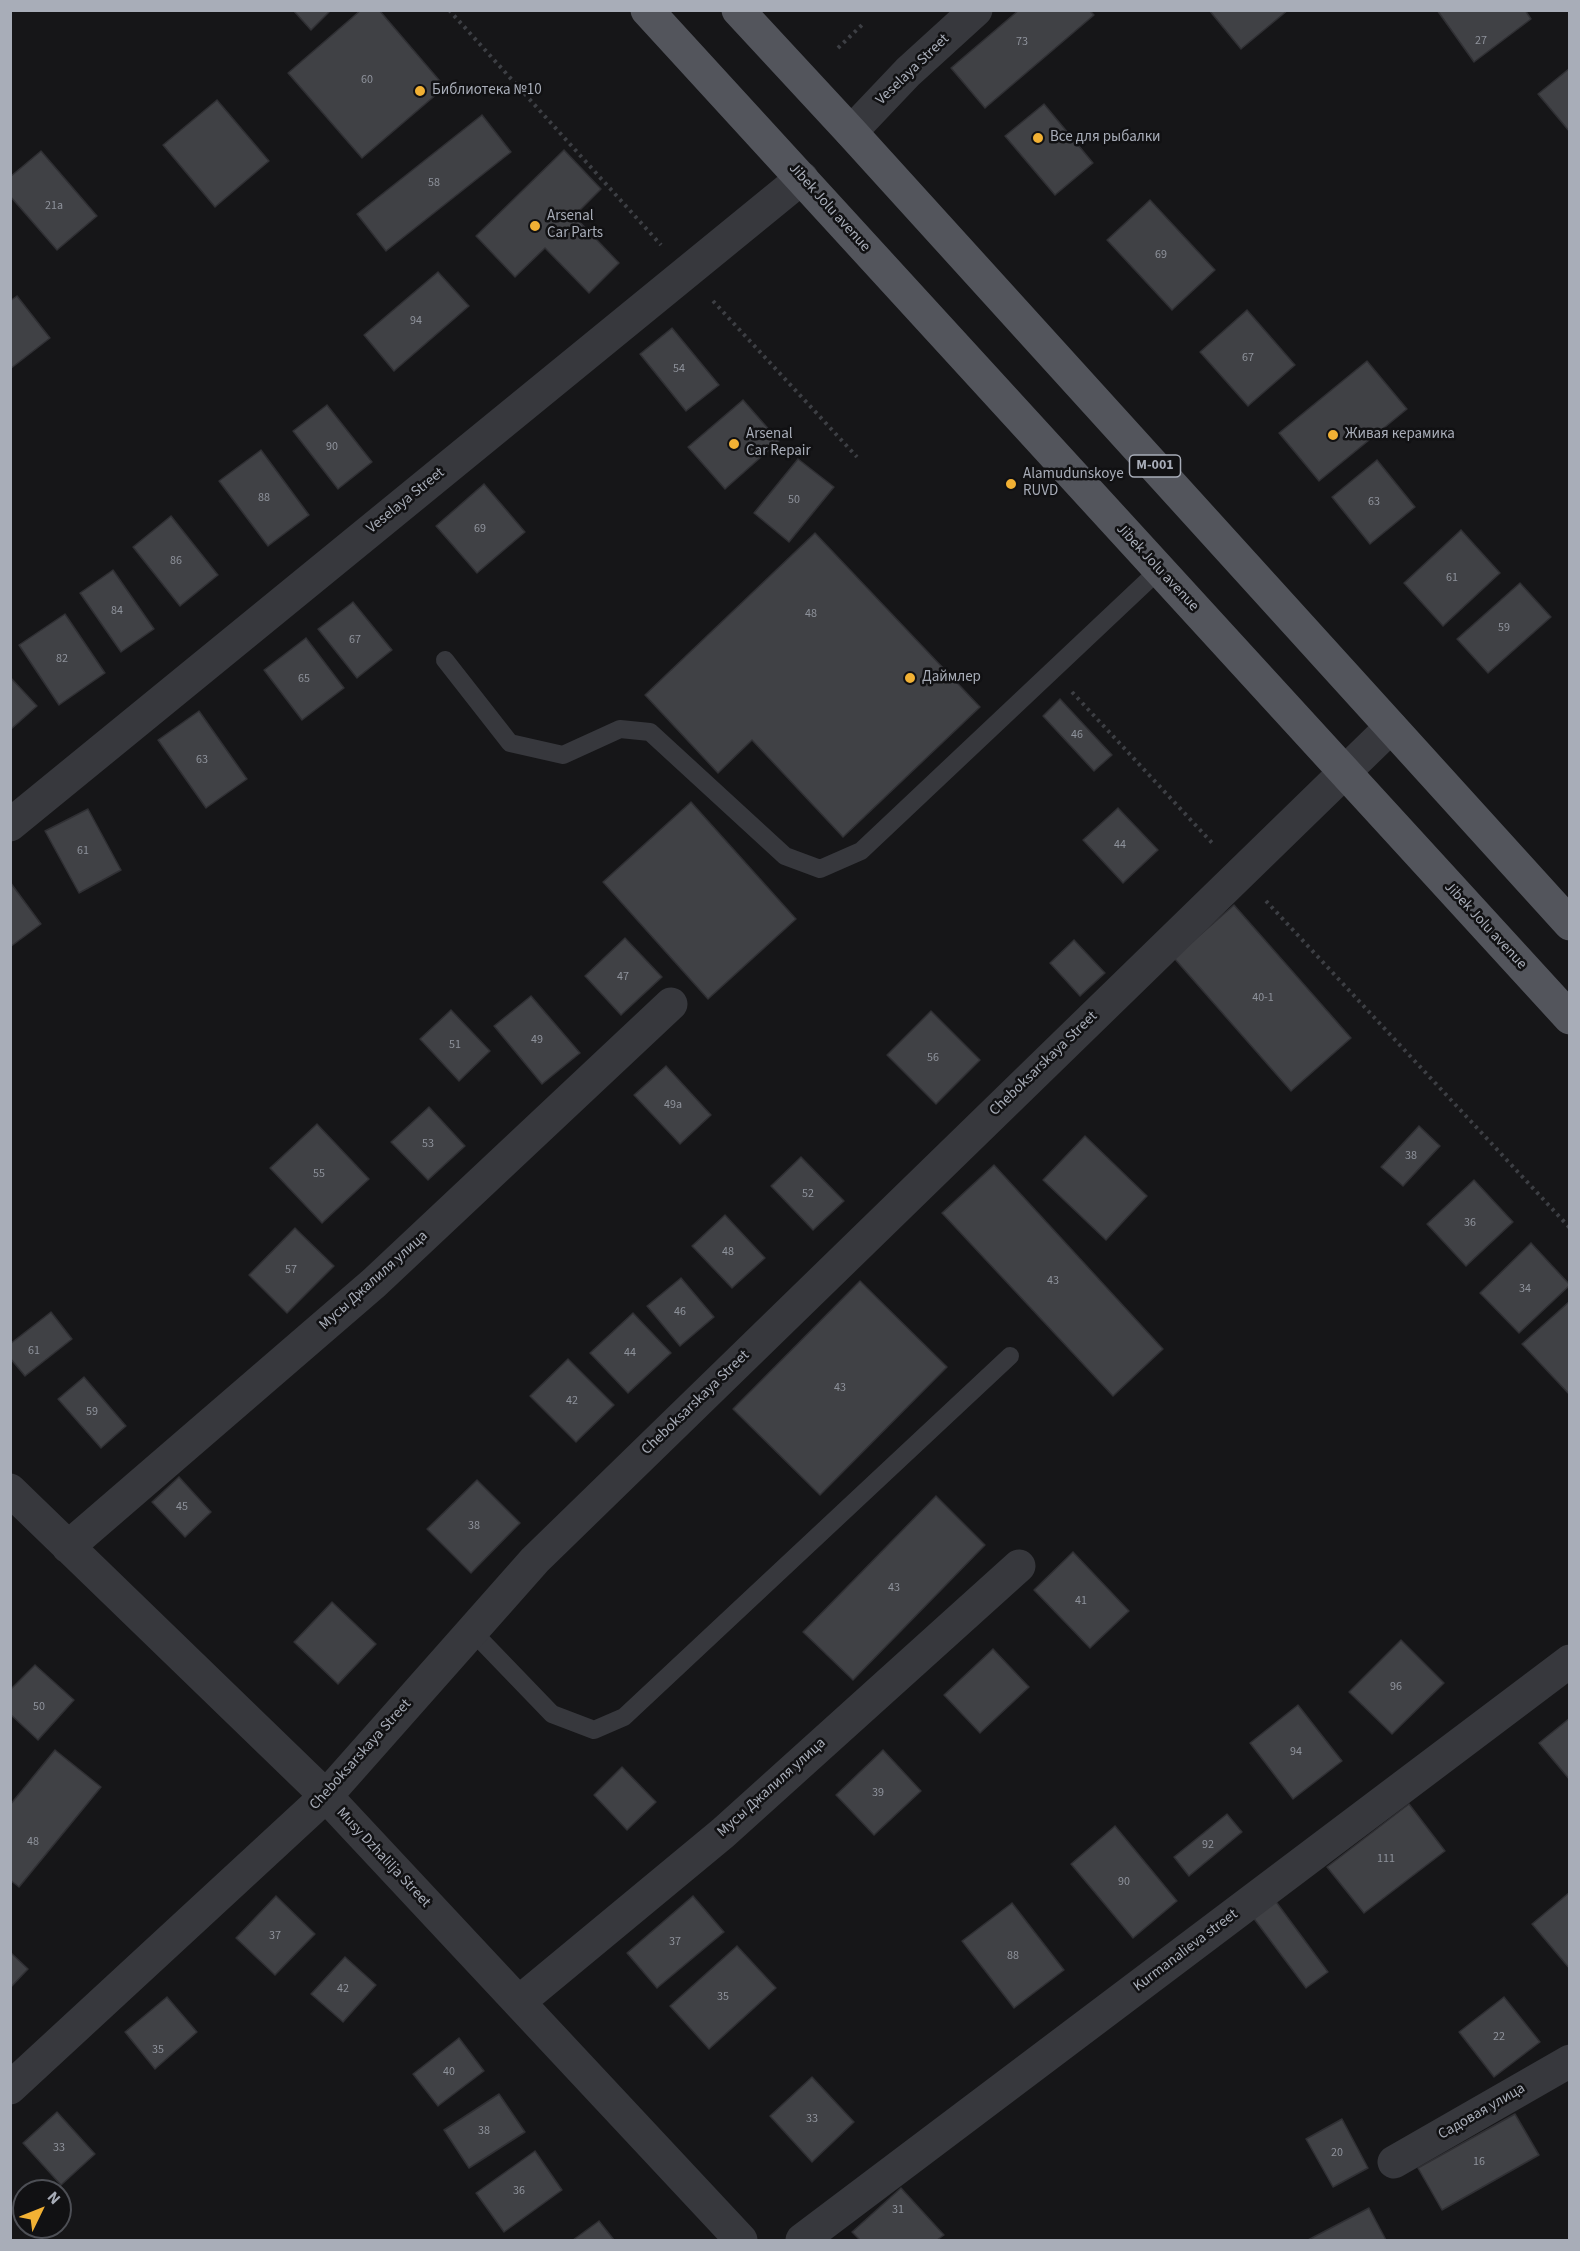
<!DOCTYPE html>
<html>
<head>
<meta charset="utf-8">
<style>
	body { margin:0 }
	#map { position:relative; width:1580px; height:2251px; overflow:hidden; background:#161618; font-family:"Source Sans 3",sans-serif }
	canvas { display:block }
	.frame { position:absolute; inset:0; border:12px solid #a8adb8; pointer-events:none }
	.north { position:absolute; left:12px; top:2179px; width:60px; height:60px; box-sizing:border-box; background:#111113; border:2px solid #4d4f55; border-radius:50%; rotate:47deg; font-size:16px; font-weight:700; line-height:24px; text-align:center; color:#a8adb8 }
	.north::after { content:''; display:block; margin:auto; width:21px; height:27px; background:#f2b134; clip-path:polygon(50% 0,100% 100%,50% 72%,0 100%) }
</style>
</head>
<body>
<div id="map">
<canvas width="1580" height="2251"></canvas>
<div class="frame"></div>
<div class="north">N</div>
</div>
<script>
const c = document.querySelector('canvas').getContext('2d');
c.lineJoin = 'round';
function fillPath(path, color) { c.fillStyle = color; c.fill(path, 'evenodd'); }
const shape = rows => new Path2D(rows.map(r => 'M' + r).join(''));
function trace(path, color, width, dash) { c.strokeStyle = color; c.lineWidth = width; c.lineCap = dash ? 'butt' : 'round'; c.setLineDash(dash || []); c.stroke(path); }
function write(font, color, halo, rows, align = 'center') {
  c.font = font + ' "Source Sans 3",sans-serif'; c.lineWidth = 5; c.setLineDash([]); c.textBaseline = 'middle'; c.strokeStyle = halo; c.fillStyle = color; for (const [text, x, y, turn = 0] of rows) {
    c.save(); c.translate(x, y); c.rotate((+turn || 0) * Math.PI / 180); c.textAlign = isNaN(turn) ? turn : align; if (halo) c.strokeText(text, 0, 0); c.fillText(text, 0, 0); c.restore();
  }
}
const building = shape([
	[293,10,331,10,311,30,293,10],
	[361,10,379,10,445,87,362,158,288,73,361,10],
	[1019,10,1089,10,1094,15,985,108,951,68,1019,10],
	[1209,10,1288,10,1241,49,1209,10],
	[1437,10,1525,10,1531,19,1474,62,1437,10],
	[1570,68,1570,132,1538,94,1570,68],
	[217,100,269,161,215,207,163,145,217,100],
	[1044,104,1093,163,1055,195,1005,136,1044,104],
	[482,115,511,152,386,251,357,214,482,115],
	[564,150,601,189,574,216,619,263,589,293,545,248,515,277,476,236,564,150],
	[41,151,97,216,57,250,10,196,10,177,41,151],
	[1150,200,1215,270,1172,310,1107,240,1150,200],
	[438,272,469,306,394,371,364,335,438,272],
	[17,296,50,338,10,369,10,301,17,296],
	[1247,310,1295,365,1248,406,1200,352,1247,310],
	[672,328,719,385,686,411,640,354,672,328],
	[1367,361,1407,409,1319,481,1279,433,1367,361],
	[743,400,779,441,725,489,688,447,743,400],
	[327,405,372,462,338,489,293,431,327,405],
	[261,450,309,515,268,546,219,481,261,450],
	[798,459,834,487,789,542,754,513,798,459],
	[1377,460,1415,507,1370,544,1332,497,1377,460],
	[484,484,525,532,477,573,436,526,484,484],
	[171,516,218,575,180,606,133,547,171,516],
	[1461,530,1500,573,1443,626,1404,583,1461,530],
	[815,533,980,707,843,837,752,740,718,773,645,695,815,533],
	[113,570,154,629,121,652,80,593,113,570],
	[1520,583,1551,617,1488,673,1457,639,1520,583],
	[353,602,392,650,357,678,318,629,353,602],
	[65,614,105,673,59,705,19,645,65,614],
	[306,638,344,688,302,720,264,670,306,638],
	[10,677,37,706,10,730,10,677],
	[1060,699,1112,755,1094,771,1043,716,1060,699],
	[199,711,247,779,206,808,158,740,199,711],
	[691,802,796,919,708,999,603,882,691,802],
	[1118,808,1158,850,1123,883,1083,840,1118,808],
	[88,809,121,870,79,893,45,831,88,809],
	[10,882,41,924,10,947,10,882],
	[1234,905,1351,1038,1291,1091,1174,958,1234,905],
	[625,938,662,977,621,1015,585,976,625,938],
	[1074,940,1105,973,1080,996,1050,963,1074,940],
	[531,996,580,1053,542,1084,494,1026,531,996],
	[451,1010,490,1051,459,1081,420,1039,451,1010],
	[931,1011,980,1060,936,1104,887,1055,931,1011],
	[666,1066,711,1115,680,1144,634,1095,666,1066],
	[429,1107,465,1146,428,1180,391,1142,429,1107],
	[317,1124,369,1179,322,1223,270,1168,317,1124],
	[1419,1126,1440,1146,1403,1186,1381,1167,1419,1126],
	[1085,1136,1147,1196,1106,1240,1043,1180,1085,1136],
	[801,1157,844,1201,813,1230,771,1186,801,1157],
	[994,1165,1163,1349,1113,1396,942,1213,994,1165],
	[1474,1180,1513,1222,1466,1266,1427,1224,1474,1180],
	[725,1215,765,1258,732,1288,692,1246,725,1215],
	[295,1228,334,1266,287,1313,249,1275,295,1228],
	[1531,1243,1570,1285,1519,1333,1480,1293,1531,1243],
	[681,1278,714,1317,680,1346,647,1306,681,1278],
	[860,1281,947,1367,820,1495,733,1409,860,1281],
	[1570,1301,1570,1395,1522,1344,1570,1301],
	[51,1312,72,1339,25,1376,10,1358,10,1344,51,1312],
	[633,1313,671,1353,628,1393,590,1353,633,1313],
	[568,1359,614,1405,576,1442,530,1396,568,1359],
	[84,1377,126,1426,101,1448,58,1399,84,1377],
	[179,1477,211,1512,185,1537,152,1502,179,1477],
	[477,1480,520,1523,471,1573,427,1529,477,1480],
	[936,1496,985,1545,853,1680,803,1632,936,1496],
	[1073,1552,1129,1611,1090,1648,1034,1590,1073,1552],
	[332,1602,376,1644,338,1684,294,1642,332,1602],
	[1401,1640,1444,1683,1392,1734,1349,1692,1401,1640],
	[993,1649,1029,1687,980,1733,944,1695,993,1649],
	[35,1665,74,1700,38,1740,10,1714,10,1690,35,1665],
	[1298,1705,1342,1761,1293,1799,1250,1743,1298,1705],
	[1570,1718,1570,1780,1539,1743,1570,1718],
	[55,1750,101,1787,19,1887,10,1880,10,1805,55,1750],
	[883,1750,921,1791,874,1835,836,1795,883,1750],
	[622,1767,656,1802,627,1830,594,1795,622,1767],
	[1409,1804,1445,1851,1364,1913,1327,1867,1409,1804],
	[1227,1814,1242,1832,1189,1876,1174,1857,1227,1814],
	[1115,1826,1177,1901,1133,1938,1071,1864,1115,1826],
	[1570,1892,1570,1969,1532,1924,1570,1892],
	[276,1896,315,1934,275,1975,236,1938,276,1896],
	[693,1896,724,1932,657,1988,627,1953,693,1896],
	[1274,1899,1328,1972,1306,1988,1252,1916,1274,1899],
	[1012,1903,1064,1970,1014,2008,962,1941,1012,1903],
	[737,1946,776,1988,709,2049,670,2006,737,1946],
	[10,1952,28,1969,10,1988,10,1952],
	[345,1957,376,1985,343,2022,311,1994,345,1957],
	[167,1997,197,2032,155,2069,125,2032,167,1997],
	[1504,1997,1540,2042,1494,2077,1459,2032,1504,1997],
	[459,2038,484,2071,438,2106,413,2074,459,2038],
	[812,2077,854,2122,812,2162,770,2116,812,2077],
	[499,2094,525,2132,469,2168,444,2130,499,2094],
	[57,2112,95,2154,61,2185,23,2143,57,2112],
	[1515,2114,1539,2155,1442,2210,1418,2168,1515,2114],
	[1342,2119,1368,2168,1333,2187,1306,2139,1342,2119],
	[535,2151,562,2190,504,2232,476,2193,535,2151],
	[901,2188,944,2235,937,2240,860,2240,852,2232,901,2188],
	[1369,2208,1386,2240,1308,2240,1369,2208],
	[599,2221,614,2240,573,2240,599,2221]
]);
fillPath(building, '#404145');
trace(building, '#303034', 1.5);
trace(shape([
	[449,10,661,245],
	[838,48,864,23],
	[713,301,857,457],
	[1072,692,1214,845],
	[1266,901,1570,1228]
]), '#3d3f44', 4, [3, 4.5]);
trace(shape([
	[445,660,510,743,563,755,620,729,650,732,785,856,820,869,861,851,1159,570],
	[472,1631,552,1714,594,1730,624,1717,1010,1356]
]), '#37383d', 18);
trace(shape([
	[851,132,908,72,976,10],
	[10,825,802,178],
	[10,1490,326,1796,741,2240],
	[68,1547,374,1283,671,1004],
	[519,2002,723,1833,1019,1566],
	[10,2088,326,1796,535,1560,1391,727],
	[1394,2162,1570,2061],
	[802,2240,1570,1661]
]), '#37383d', 33);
trace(shape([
	[647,10,1570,1018],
	[738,10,851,132,1570,924]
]), '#53555c', 33);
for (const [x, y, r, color] of [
	[420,91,6,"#f2b134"],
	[1038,138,6,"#f2b134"],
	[535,226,6,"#f2b134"],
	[1333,435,6,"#f2b134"],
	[734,444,6,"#f2b134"],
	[1011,484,6,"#f2b134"],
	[910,678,6,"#f2b134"]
]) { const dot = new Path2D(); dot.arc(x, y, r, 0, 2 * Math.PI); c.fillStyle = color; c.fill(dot); trace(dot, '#111113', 2); }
write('12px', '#8e929b', null, [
	["27",1481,41],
	["73",1022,42],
	["60",367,80],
	["58",434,183],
	["21a",54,206],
	["69",1161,255],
	["94",416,321],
	["67",1248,358],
	["54",679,369],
	["90",332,447],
	["88",264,498],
	["50",794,500],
	["63",1374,502],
	["69",480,529],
	["86",176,561],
	["61",1452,578],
	["84",117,611],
	["48",811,614],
	["59",1504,628],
	["67",355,640],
	["82",62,659],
	["65",304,679],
	["46",1077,735],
	["63",202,760],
	["44",1120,845],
	["61",83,851],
	["47",623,977],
	["40-1",1263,998],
	["49",537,1040],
	["51",455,1045],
	["56",933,1058],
	["49a",673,1105],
	["53",428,1144],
	["38",1411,1156],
	["55",319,1174],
	["52",808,1194],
	["36",1470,1223],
	["48",728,1252],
	["57",291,1270],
	["43",1053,1281],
	["34",1525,1289],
	["46",680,1312],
	["61",34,1351],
	["44",630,1353],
	["43",840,1388],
	["42",572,1401],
	["59",92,1412],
	["45",182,1507],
	["38",474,1526],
	["43",894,1588],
	["41",1081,1601],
	["96",1396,1687],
	["50",39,1707],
	["94",1296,1752],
	["39",878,1793],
	["48",33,1842],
	["92",1208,1845],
	["111",1386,1859],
	["90",1124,1882],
	["37",275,1936],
	["37",675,1942],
	["88",1013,1956],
	["42",343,1989],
	["35",723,1997],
	["22",1499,2037],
	["35",158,2050],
	["40",449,2072],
	["33",812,2119],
	["38",484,2131],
	["33",59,2148],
	["20",1337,2153],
	["16",1479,2162],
	["36",519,2191],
	["31",898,2210]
]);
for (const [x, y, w] of [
	[1155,466,51]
]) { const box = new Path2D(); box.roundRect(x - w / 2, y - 11, w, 22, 4.5); c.fillStyle = '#111113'; c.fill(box); trace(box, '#a8adb8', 1.5); }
write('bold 14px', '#a8adb8', null, [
	["М-001",1155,466]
]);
write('15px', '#a8adb8', '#111113', [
	["Veselaya Street",913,70,-44],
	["Jibek Jolu avenue",829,208,48],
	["Veselaya Street",406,501,-39],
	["Jibek Jolu avenue",1157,568,47],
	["Jibek Jolu avenue",1485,926,47],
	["Cheboksarskaya Street",1044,1064,-44],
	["Мусы Джалиля улица",374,1281,-42],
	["Cheboksarskaya Street",696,1403,-44],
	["Cheboksarskaya Street",361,1755,-48],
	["Мусы Джалиля улица",772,1788,-42],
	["Musy Dzhalilja Street",383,1858,47],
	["Kurmanalieva street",1186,1951,-37],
	["Садовая улица",1482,2112,-30]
]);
write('15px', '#a8adb8', '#111113', [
	["Библиотека №10",432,91],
	["Все для рыбалки",1050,138],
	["Arsenal",547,217],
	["Car Parts",547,234],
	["Arsenal",746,435],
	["Car Repair",746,452],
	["Живая керамика",1345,435],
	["Alamudunskoye",1023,475],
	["RUVD",1023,492],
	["Даймлер",922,678]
], 'left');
</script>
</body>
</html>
